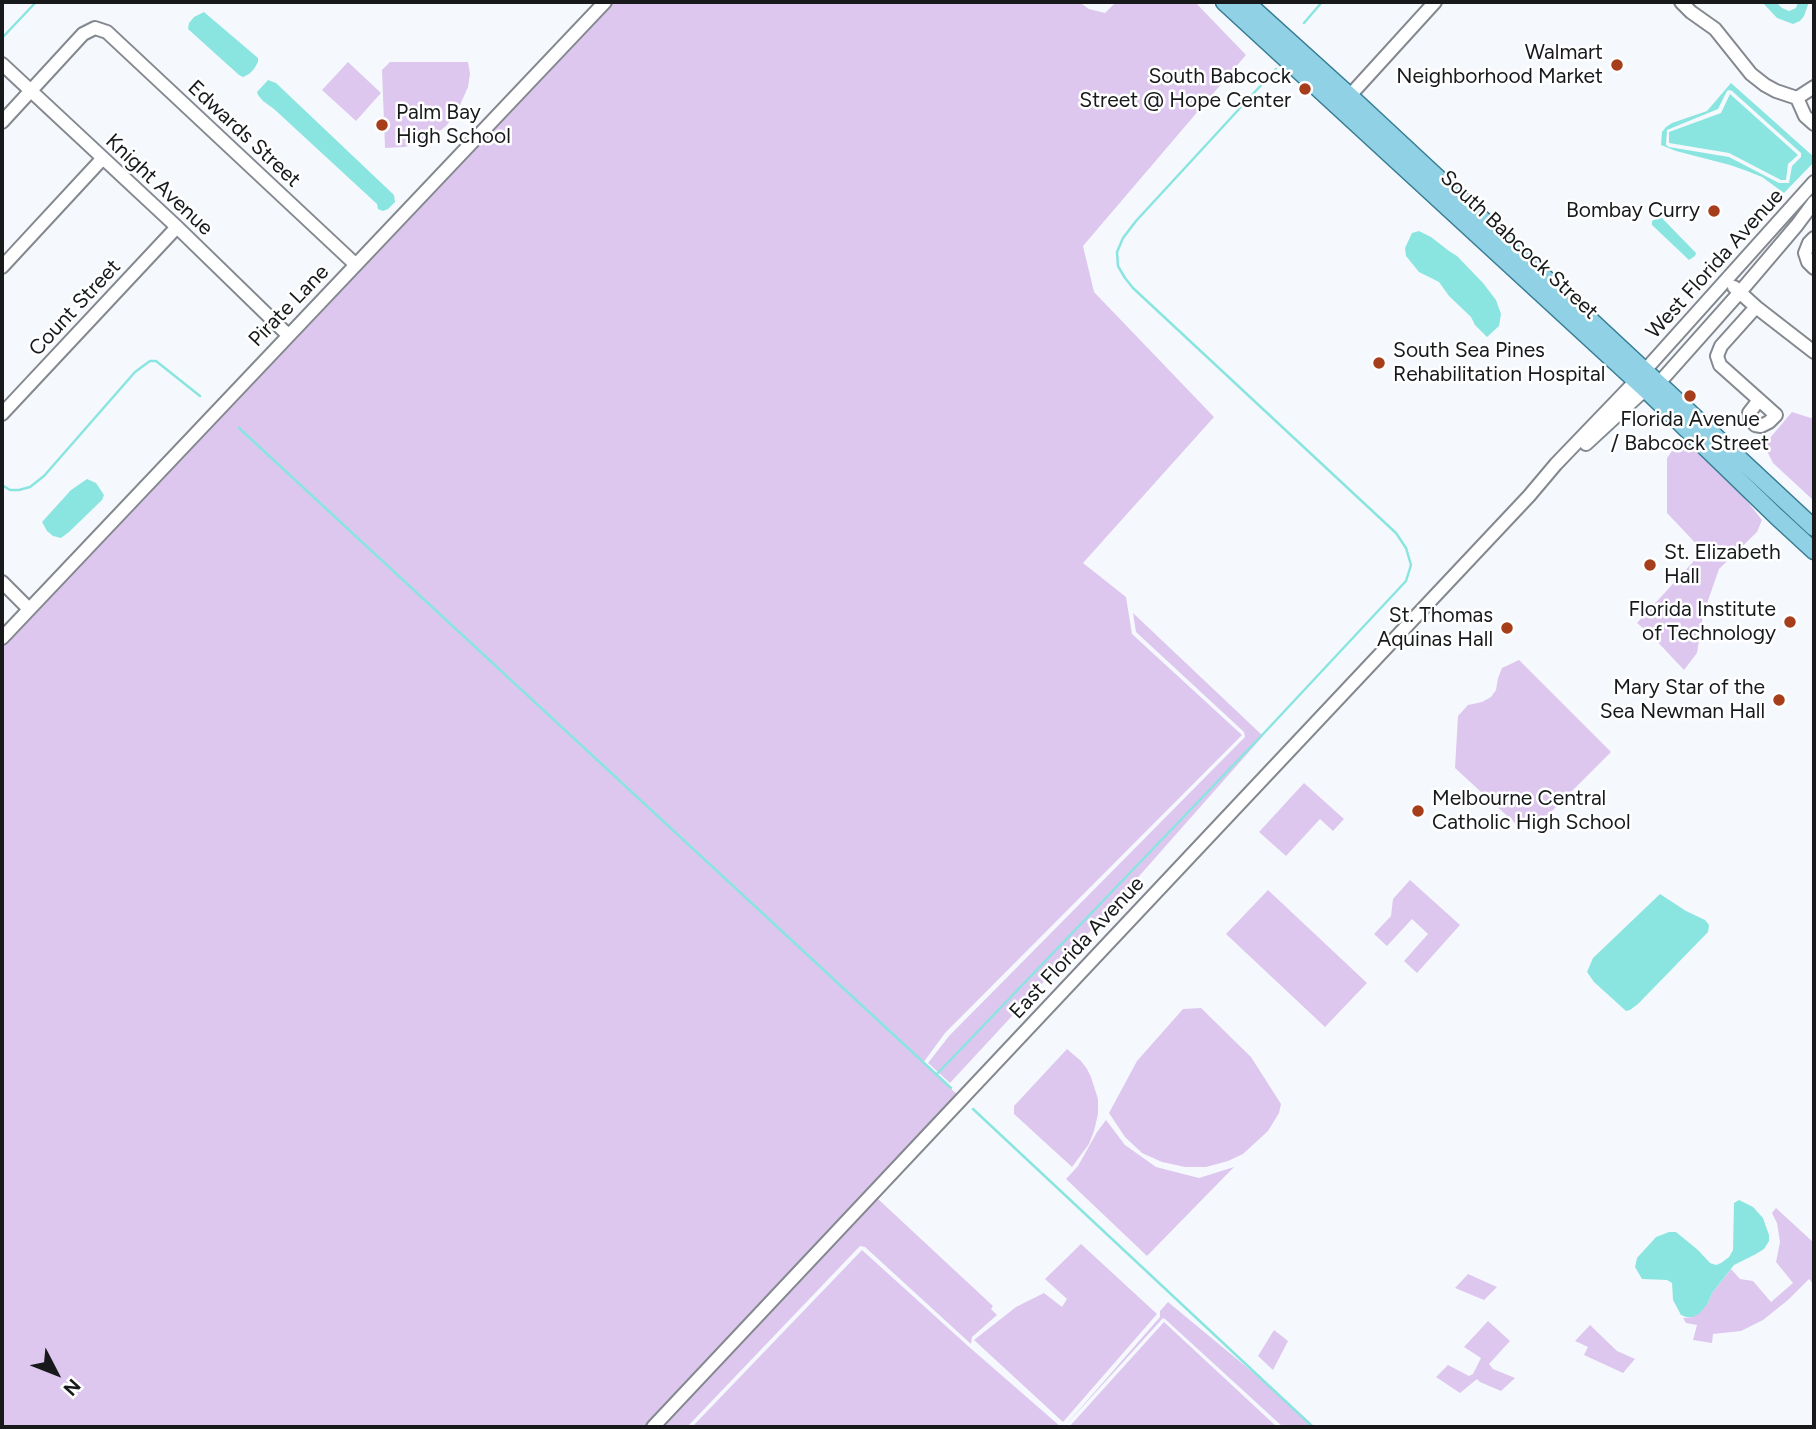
<!DOCTYPE html>
<html>
<head>
<meta charset="utf-8">
<style>
	body { margin:0 }
	#map { position:relative; width:1816px; height:1429px; overflow:hidden; background:#f5f9fe; font-family:Figtree,sans-serif }
	canvas { display:block }
	.frame { position:absolute; inset:0; border:4px solid #17191b; pointer-events:none }
	.north { position:absolute; left:21px; top:1338px; width:70px; height:70px; -webkit-text-stroke:5px #fff; paint-order:stroke; rotate:132deg; font-size:19px; font-weight:700; line-height:28px; text-align:center; color:#17191b }
	.north::after { content:''; display:block; margin:auto; width:24px; height:32px; background:#17191b; clip-path:polygon(50% 0,100% 100%,50% 72%,0 100%) }
</style>
</head>
<body>
<div id="map">
<canvas width="1816" height="1429"></canvas>
<div class="frame"></div>
<div class="north">N</div>
</div>
<script>
const c = document.querySelector('canvas').getContext('2d');
c.lineJoin = 'round';
function fillPath(path, color) { c.fillStyle = color; c.fill(path, 'evenodd'); }
const shape = rows => new Path2D(rows.map(r => 'M' + r).join(''));
function trace(path, color, width, dash) { c.strokeStyle = color; c.lineWidth = width; c.lineCap = dash ? 'butt' : 'round'; c.setLineDash(dash || []); c.stroke(path); }
function write(font, color, halo, rows, align = 'center') {
  c.font = font + ' Figtree,sans-serif'; c.lineWidth = 5; c.setLineDash([]); c.textBaseline = 'middle'; c.strokeStyle = halo; c.fillStyle = color; for (const [text, x, y, turn = 0] of rows) {
    c.save(); c.translate(x, y); c.rotate((+turn || 0) * Math.PI / 180); c.textAlign = isNaN(turn) ? turn : align; if (halo) c.strokeText(text, 0, 0); c.fillText(text, 0, 0); c.restore();
  }
}
fillPath(shape([
	[605,2,1079,2,1089,9,1105,13,1116,2,1195,2,1246,55,1083,246,1094,292,1214,417,1083,563,1126,597,1132,634,1242,735,945,1033,923,1063,962,1099,653,1427,2,1427,2,639],
	[348,62,381,93,356,121,322,90],
	[390,62,468,62,470,74,468,87,456,114,446,126,432,137,405,147,385,148,382,70],
	[1792,412,1814,419,1814,501,1773,463,1764,445],
	[1682,437,1736,487,1762,520,1757,532,1719,569,1703,615,1697,653,1684,670,1651,635,1637,623,1703,551,1667,513,1667,458],
	[1133,613,1263,736,1087,935,950,1083,928,1063,949,1036,1245,737,1244,732,1136,632],
	[1519,660,1611,752,1548,815,1517,825,1455,768,1458,716,1468,705,1482,702,1491,697,1496,690,1498,678,1502,668],
	[1304,783,1344,819,1333,831,1320,819,1286,856,1259,832],
	[1410,880,1460,925,1417,973,1404,961,1428,934,1412,919,1387,946,1374,934,1391,916,1393,899],
	[1268,890,1367,983,1325,1027,1226,934],
	[1201,1008,1251,1057,1281,1104,1279,1113,1268,1131,1243,1154,1228,1161,1206,1167,1185,1167,1162,1162,1142,1153,1125,1137,1109,1113,1137,1061,1183,1009],
	[1067,1049,1081,1061,1087,1069,1091,1077,1098,1099,1098,1114,1094,1131,1089,1144,1072,1167,1014,1114,1014,1106],
	[956,1114,878,1199,993,1306,991,1309,997,1315,972,1337,971,1344,865,1247,860,1246,687,1427,660,1427],
	[1106,1120,1125,1145,1156,1167,1199,1178,1234,1167,1147,1256,1066,1179,1078,1166,1097,1132],
	[1776,1208,1814,1243,1814,1285,1809,1279,1788,1300,1763,1320,1741,1331,1713,1334,1712,1343,1693,1340,1697,1325,1686,1323,1683,1318,1693,1317,1708,1303,1712,1293,1731,1269,1740,1279,1753,1281,1771,1302,1793,1283,1776,1262,1780,1242,1777,1223,1772,1213],
	[1081,1244,1157,1314,1063,1422,974,1340,1016,1307,1044,1293,1062,1307,1067,1299,1045,1279],
	[862,1250,968,1346,1061,1427,692,1427],
	[1468,1274,1497,1287,1484,1300,1455,1288],
	[1168,1302,1278,1393,1315,1427,1283,1427,1165,1319,1163,1318,1065,1426,1160,1317,1160,1311],
	[1488,1321,1510,1341,1489,1364,1493,1369,1515,1378,1501,1391,1480,1382,1477,1379,1460,1393,1436,1377,1448,1365,1469,1376,1473,1374,1481,1358,1464,1347],
	[1164,1322,1277,1427,1069,1427],
	[1590,1325,1617,1351,1635,1359,1623,1373,1584,1355,1588,1347,1575,1341],
	[1274,1330,1288,1341,1273,1370,1258,1356]
]), '#ddc7ef');
fillPath(shape([
	[1762,2,1776,2,1782,8,1789,11,1796,8,1798,2,1809,2,1804,16,1800,21,1793,24,1777,18],
	[204,12,258,58,258,62,254,69,249,74,243,77,239,75,188,29,189,23,194,17],
	[268,80,276,83,394,195,395,202,388,209,383,211,378,209,377,204,274,109,263,101,258,95,257,92],
	[1731,83,1814,157,1814,162,1784,193,1762,177,1747,171,1730,165,1676,151,1661,145,1662,132,1666,127,1672,123,1707,111],
	[1729,90,1732,91,1801,153,1801,157,1792,166,1789,183,1779,183,1729,157,1669,147,1666,145,1667,130,1718,109,1727,91],
	[1730,94,1798,155,1788,164,1786,180,1781,180,1729,153,1669,143,1669,132,1721,113],
	[1660,216,1696,253,1695,256,1689,260,1652,225,1652,221],
	[1419,231,1431,237,1449,251,1457,256,1483,283,1496,300,1501,314,1499,326,1487,337,1475,325,1471,317,1449,296,1439,282,1419,272,1406,256,1405,248,1412,233],
	[87,479,96,483,104,495,102,500,69,532,61,538,53,536,47,531,42,522,71,490],
	[1660,894,1686,911,1705,920,1709,925,1708,932,1638,1004,1630,1010,1626,1011,1594,982,1587,972,1593,958],
	[1739,1200,1753,1207,1763,1218,1769,1235,1769,1241,1764,1249,1756,1254,1734,1265,1712,1293,1708,1303,1700,1313,1693,1317,1686,1317,1681,1315,1673,1300,1672,1283,1667,1280,1642,1279,1635,1267,1637,1258,1656,1237,1669,1232,1676,1232,1698,1250,1710,1263,1716,1265,1721,1263,1729,1257,1733,1250,1734,1203]
]), '#8ae5e0');
trace(shape([
	[1304,23,1322,2],
	[2,38,36,2],
	[239,428,951,1088],
	[2,485,10,490,19,490,30,487,44,476,135,372,150,361,156,361,200,396],
	[936,1075,1265,732,1406,581,1411,565,1406,548,1396,533,1133,288,1125,278,1118,266,1117,252,1123,238,1136,221,1276,69],
	[973,1109,1313,1427]
]), '#8ae5e0', 2.5);
const minor = shape([
	[1681,2,1691,12,1715,29,1751,74,1765,85,1776,91,1797,98,1814,87],
	[2,64,177,227,288,335],
	[1797,98,1805,116,1814,124],
	[1344,102,1435,2],
	[2,122,83,34,95,28,107,32,355,264],
	[1814,238,1809,243,1805,253,1808,262,1814,268],
	[2,267,103,158],
	[1734,287,1756,307,1814,352],
	[1756,307,1721,346,1717,356,1720,365,1776,415,1769,422,1761,426,1755,425,1750,419,1749,413,1759,400],
	[2,414,177,227],
	[1586,444,1639,395,1659,383,1740,292,1797,225,1814,202],
	[2,582,29,609],
	[2,638,605,2],
	[653,1427,1529,496,1556,464,1630,387,1814,182]
]);
const major = shape([
	[1224,2,1646,390,1776,516,1814,551],
	[1246,2,1350,96,1814,528]
]);
trace(minor, '#84898f', 16);
trace(major, '#367d93', 19);
trace(minor, '#fff', 12);
trace(major, '#91d1e5', 16);
for (const [x, y, r, color] of [
	[1617,65,7,"#a63e1c"],
	[1305,89,7,"#a63e1c"],
	[382,125,7,"#a63e1c"],
	[1714,211,7,"#a63e1c"],
	[1379,363,7,"#a63e1c"],
	[1690,396,7,"#a63e1c"],
	[1650,565,7,"#a63e1c"],
	[1790,622,7,"#a63e1c"],
	[1507,628,7,"#a63e1c"],
	[1779,700,7,"#a63e1c"],
	[1418,811,7,"#a63e1c"]
]) { const dot = new Path2D(); dot.arc(x, y, r, 0, 2 * Math.PI); c.fillStyle = color; c.fill(dot); trace(dot, '#fff', 2.5); }
write('21px', '#17191b', '#fff', [
	["Walmart",1603,53],
	["Neighborhood Market",1603,77],
	["South Babcock",1291,77],
	["Street @ Hope Center",1291,101],
	["Palm Bay",396,113,"left"],
	["High School",396,137,"left"],
	["Bombay Curry",1700,211],
	["South Sea Pines",1393,351,"left"],
	["Rehabilitation Hospital",1393,375,"left"],
	["Florida Avenue",1690,420,"center"],
	["/ Babcock Street",1690,444,"center"],
	["St. Elizabeth",1664,553,"left"],
	["Hall",1664,577,"left"],
	["Florida Institute",1776,610],
	["of Technology",1776,634],
	["St. Thomas",1493,616],
	["Aquinas Hall",1493,640],
	["Mary Star of the",1765,688],
	["Sea Newman Hall",1765,712],
	["Melbourne Central",1432,799,"left"],
	["Catholic High School",1432,823,"left"]
], 'right');
write('21px', '#17191b', '#fff', [
	["Edwards Street",244,134,43],
	["Knight Avenue",159,185,43],
	["South Babcock Street",1519,245,43],
	["West Florida Avenue",1715,264,-48],
	["Pirate Lane",289,306,-46],
	["Count Street",75,308,-47],
	["East Florida Avenue",1077,948,-47]
]);
</script>
</body>
</html>
